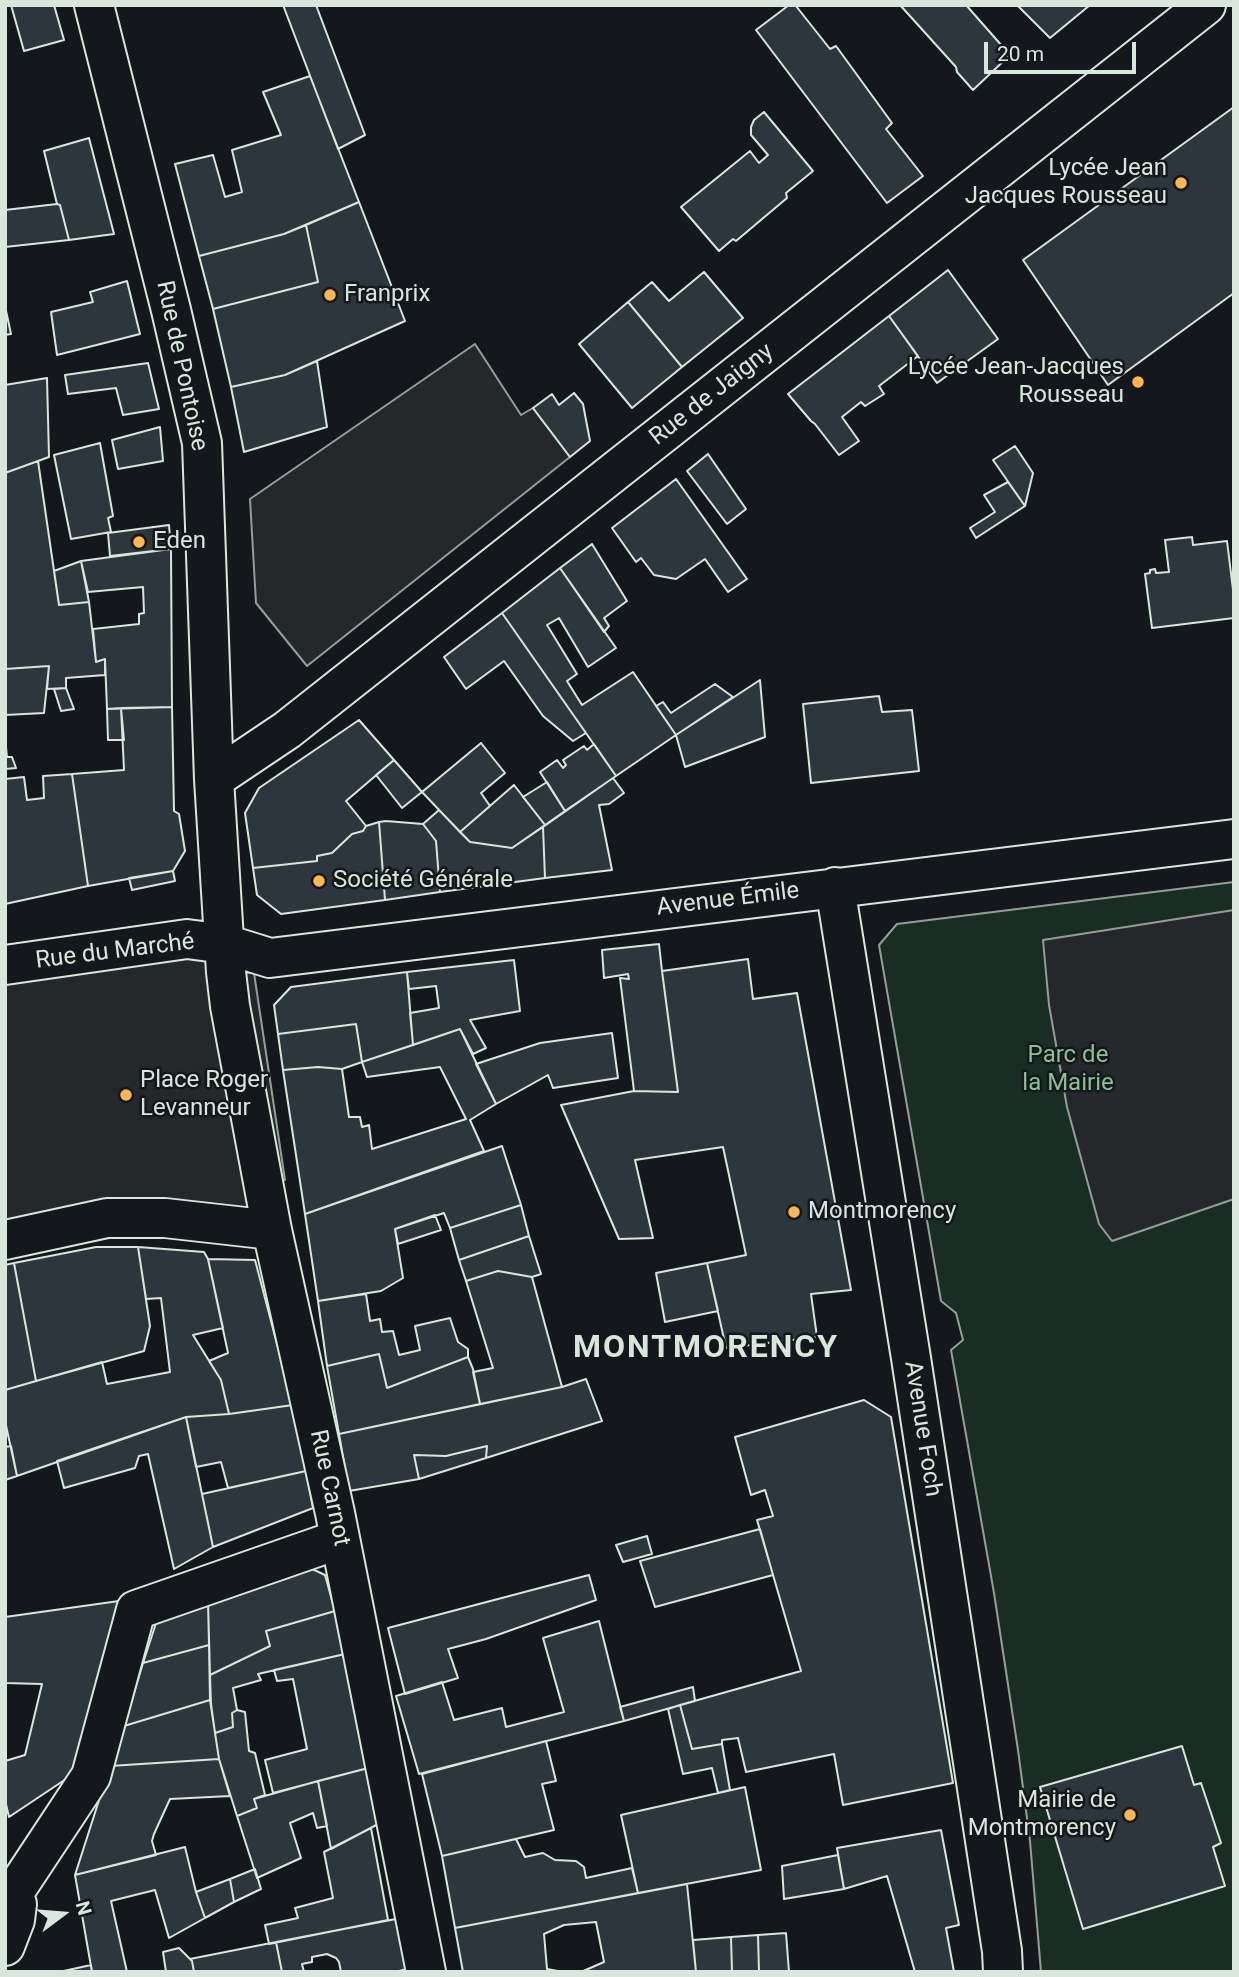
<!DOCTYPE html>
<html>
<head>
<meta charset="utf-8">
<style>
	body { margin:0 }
	#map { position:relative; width:1239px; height:1977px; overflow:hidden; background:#14181c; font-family:Roboto,sans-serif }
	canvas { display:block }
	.frame { position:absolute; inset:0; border:7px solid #d8e6dc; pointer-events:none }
	.north { position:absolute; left:28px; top:1879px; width:70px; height:70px; -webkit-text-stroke:5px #14181c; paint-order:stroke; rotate:74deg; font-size:19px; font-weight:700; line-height:28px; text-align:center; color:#d8e6dc }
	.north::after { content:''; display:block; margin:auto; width:24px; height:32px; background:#d8e6dc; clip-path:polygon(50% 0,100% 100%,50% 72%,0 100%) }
	.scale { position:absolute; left:984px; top:42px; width:152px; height:32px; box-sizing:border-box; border:4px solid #d8e6dc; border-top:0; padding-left:9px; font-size:21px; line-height:24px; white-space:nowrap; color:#d8e6dc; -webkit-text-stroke:5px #14181c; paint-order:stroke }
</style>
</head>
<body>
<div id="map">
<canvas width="1239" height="1977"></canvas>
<div class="frame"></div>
<div class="north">N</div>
<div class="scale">20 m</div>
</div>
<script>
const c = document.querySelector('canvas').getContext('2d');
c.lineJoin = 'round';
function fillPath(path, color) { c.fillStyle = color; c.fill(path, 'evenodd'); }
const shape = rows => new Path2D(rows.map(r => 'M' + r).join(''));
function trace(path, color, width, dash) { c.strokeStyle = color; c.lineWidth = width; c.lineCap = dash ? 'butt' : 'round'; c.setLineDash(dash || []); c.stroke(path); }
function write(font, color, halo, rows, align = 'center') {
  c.font = font + ' Roboto,sans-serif'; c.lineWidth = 5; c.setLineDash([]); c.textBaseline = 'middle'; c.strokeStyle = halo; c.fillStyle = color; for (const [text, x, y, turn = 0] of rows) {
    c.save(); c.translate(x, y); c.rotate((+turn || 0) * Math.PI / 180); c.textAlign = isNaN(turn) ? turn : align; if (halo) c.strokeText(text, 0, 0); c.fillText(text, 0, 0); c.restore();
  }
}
const green = shape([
	[1234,882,1234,1972,1041,1972,1030,1841,1018,1750,994,1593,951,1350,963,1340,956,1313,941,1301,879,945,897,924,1234,882]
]);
fillPath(green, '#1a2d24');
trace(green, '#939e99', 2);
const parking = shape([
	[475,344,521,415,533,408,570,457,307,666,256,603,250,499,475,344],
	[1234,910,1234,1199,1112,1241,1099,1224,1067,1107,1049,1005,1043,940,1234,910],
	[187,939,226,972,254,973,285,1180,263,1184,272,1230,5,1240,5,965,187,939]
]);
fillPath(parking, '#24282b');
trace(parking, '#939e99', 2);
const building = shape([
	[11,5,54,5,64,40,24,51,11,5],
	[283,5,316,5,365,135,338,149,283,5],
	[789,5,796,6,830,49,836,46,892,123,886,129,923,176,887,203,756,30,789,5],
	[900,5,966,5,1010,55,973,90,957,72,956,67,900,5],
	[1017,5,1090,5,1050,38,1017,5],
	[310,76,359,202,284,234,199,256,175,164,213,155,225,197,242,192,232,150,281,135,263,92,310,76],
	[1234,107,1234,293,1108,385,1023,260,1234,107],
	[764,112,813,171,786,193,787,198,736,241,733,239,719,251,681,207,750,151,759,163,768,155,751,135,751,127,754,120,764,112],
	[89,138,114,234,69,240,60,205,57,204,44,151,89,138],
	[359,202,405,321,285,375,231,387,213,309,318,282,306,225,359,202],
	[57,204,60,205,69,240,5,247,5,210,57,204],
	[306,225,318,282,213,309,199,256,284,234,306,225],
	[948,270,998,339,937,383,889,316,948,270],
	[704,272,743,318,682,367,628,302,652,282,669,301,704,272],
	[127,281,140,334,57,355,51,312,93,302,90,292,127,281],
	[628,302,682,367,632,408,579,344,628,302],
	[5,306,11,334,5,335,5,306],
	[889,316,918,356,879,386,884,394,865,406,861,402,842,417,859,441,839,455,815,424,811,421,788,394,889,316],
	[317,361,327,427,244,452,231,387,285,375,317,361],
	[148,363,159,409,123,415,116,388,68,394,65,375,148,363],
	[47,378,49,457,5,473,5,385,47,378],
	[574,393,583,404,590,441,570,457,533,408,552,394,559,405,574,393],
	[160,427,163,461,118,469,112,440,160,427],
	[100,443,113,516,108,518,111,532,71,539,54,455,100,443],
	[1015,446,1033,473,1025,506,993,460,1015,446],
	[708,454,746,509,727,524,687,471,708,454],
	[38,461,59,605,89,602,96,662,105,659,105,675,66,678,66,688,47,689,49,666,5,669,5,473,38,461],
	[676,479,747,579,728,592,705,559,676,579,654,575,641,558,636,562,612,528,676,479],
	[1008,482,1025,506,976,538,970,528,995,512,984,495,1008,482],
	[169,525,171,549,110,556,108,533,169,525],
	[1192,537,1193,545,1227,541,1234,598,1234,618,1152,628,1145,574,1150,573,1150,570,1155,569,1156,573,1169,572,1165,540,1192,537],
	[592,544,627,601,604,618,609,626,604,632,560,568,592,544],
	[171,549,172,707,107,709,105,659,96,662,93,629,139,624,139,614,144,613,143,587,88,592,81,561,171,549],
	[81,561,89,602,59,605,54,571,81,561],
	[560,568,616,648,588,667,559,618,547,625,577,674,567,681,582,705,633,672,676,735,616,776,502,613,560,568],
	[502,613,586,733,573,741,543,716,504,661,466,689,444,657,502,613],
	[49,666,44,713,5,715,5,669,49,666],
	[760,680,765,737,685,767,676,735,760,680],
	[715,684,733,697,676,735,656,706,663,702,671,713,715,684],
	[66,688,74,709,61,711,54,689,66,688],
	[879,696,882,712,912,710,919,771,811,783,803,704,879,696],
	[172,707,174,811,179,814,185,851,173,871,88,886,72,774,124,770,121,708,172,707],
	[121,708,124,740,108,740,107,709,121,708],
	[359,720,394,760,346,801,366,826,363,831,352,834,332,853,317,856,317,861,253,868,245,813,259,788,359,720],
	[5,737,7,757,12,757,16,768,5,769,5,737],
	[481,743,505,773,481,793,490,806,460,832,422,792,481,743],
	[594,744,616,776,565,811,540,772,557,760,563,768,566,765,563,760,584,746,587,750,594,744],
	[394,760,422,792,402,808,376,775,394,760],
	[72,774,88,886,5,904,5,779,24,777,27,800,44,798,43,776,72,774],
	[613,778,624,793,609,804,599,805,612,870,545,878,543,827,613,778],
	[547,782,565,811,545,825,523,797,547,782],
	[514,785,545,825,512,848,470,842,460,832,514,785],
	[439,810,470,842,512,848,543,827,545,878,440,892,436,841,423,824,439,810],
	[386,821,423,824,436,841,440,892,385,900,379,822,386,821],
	[379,822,385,900,281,914,257,895,253,868,317,861,317,856,332,853,352,834,363,831,366,826,379,822],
	[173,871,175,881,132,890,129,878,173,871],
	[659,944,662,971,678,1092,634,1091,620,978,629,979,628,974,604,978,602,950,659,944],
	[748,959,753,999,797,993,851,1290,811,1294,817,1337,726,1348,707,1263,746,1255,723,1147,635,1160,653,1238,619,1239,561,1105,634,1091,678,1092,662,971,748,959],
	[514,960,520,1011,470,1020,486,1048,473,1054,460,1029,413,1045,410,1013,439,1008,436,986,409,989,407,972,514,960],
	[407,972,413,1045,362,1062,356,1024,278,1034,274,1005,291,987,407,972],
	[356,1024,362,1062,342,1069,318,1067,283,1070,278,1034,356,1024],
	[460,1029,496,1104,470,1120,484,1151,305,1214,283,1070,318,1067,342,1069,349,1117,360,1117,362,1127,369,1125,372,1149,466,1119,440,1067,367,1077,362,1062,460,1029],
	[612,1033,618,1078,553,1088,548,1075,496,1104,476,1064,540,1043,612,1033],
	[502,1146,521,1205,450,1228,444,1213,395,1229,403,1278,381,1291,318,1301,305,1214,502,1146],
	[521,1205,529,1236,459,1260,450,1228,521,1205],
	[435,1215,441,1230,398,1244,395,1229,435,1215],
	[529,1236,541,1274,532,1277,498,1271,466,1281,459,1260,529,1236],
	[96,1247,138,1247,150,1326,144,1351,36,1381,14,1263,96,1247],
	[138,1247,204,1252,208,1259,223,1328,193,1335,221,1380,229,1414,186,1417,17,1476,5,1421,5,1390,102,1362,107,1384,170,1372,161,1298,146,1299,138,1247],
	[208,1259,255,1260,293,1405,229,1414,221,1380,209,1361,228,1353,208,1259],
	[14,1263,36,1381,5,1390,5,1265,14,1263],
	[707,1263,718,1311,665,1322,656,1273,707,1263],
	[498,1271,532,1277,562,1387,480,1404,473,1372,493,1368,466,1281,498,1271],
	[366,1294,370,1321,380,1319,382,1332,393,1331,399,1355,420,1350,415,1326,450,1318,458,1342,468,1349,468,1357,387,1388,379,1354,327,1366,318,1301,366,1294],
	[379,1354,387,1388,468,1357,473,1369,480,1404,339,1434,327,1366,379,1354],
	[586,1379,602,1421,486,1458,487,1446,446,1456,414,1455,419,1479,349,1491,339,1434,562,1387,586,1379],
	[864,1400,891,1417,953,1783,843,1805,834,1754,746,1772,738,1738,722,1740,722,1744,692,1749,680,1705,801,1671,757,1520,773,1516,765,1490,751,1495,735,1437,864,1400],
	[293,1405,306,1471,228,1488,221,1462,196,1467,186,1417,229,1414,293,1405],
	[186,1417,213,1547,174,1569,148,1454,139,1456,135,1468,64,1488,57,1461,186,1417],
	[11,1446,17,1476,5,1480,5,1447,11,1446],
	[487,1446,486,1458,419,1479,414,1455,446,1456,487,1446],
	[306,1471,313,1508,213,1547,202,1494,306,1471],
	[760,1529,773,1575,655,1607,640,1561,760,1529],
	[647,1536,652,1554,623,1562,616,1545,647,1536],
	[310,1568,325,1575,335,1611,266,1631,270,1646,210,1675,208,1601,310,1568],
	[589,1575,596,1600,486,1639,448,1649,458,1678,405,1694,388,1628,589,1575],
	[119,1601,78,1771,9,1817,5,1800,5,1761,25,1755,42,1684,5,1683,5,1617,119,1601],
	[208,1601,209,1645,143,1663,158,1617,208,1601],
	[335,1611,345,1654,258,1674,261,1680,233,1688,237,1710,232,1713,233,1727,215,1733,211,1704,210,1675,270,1646,266,1631,335,1611],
	[599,1621,624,1721,419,1774,396,1696,442,1682,454,1720,502,1708,506,1727,564,1712,543,1638,599,1621],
	[209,1645,210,1700,124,1726,143,1663,209,1645],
	[345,1654,372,1767,273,1793,265,1760,307,1749,293,1679,277,1681,274,1670,345,1654],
	[693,1687,695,1701,624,1721,620,1707,693,1687],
	[210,1700,219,1759,110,1766,124,1726,210,1700],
	[680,1705,692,1749,722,1744,730,1790,718,1793,712,1768,683,1774,668,1709,680,1705],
	[237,1710,245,1712,249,1751,255,1753,265,1795,254,1799,257,1808,237,1816,219,1759,215,1733,233,1727,232,1713,237,1710],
	[546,1741,556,1781,542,1784,554,1830,442,1856,422,1774,546,1741],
	[1182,1746,1194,1785,1201,1783,1221,1843,1213,1847,1225,1886,1083,1929,1040,1787,1182,1746],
	[219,1759,230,1796,170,1799,154,1834,152,1841,156,1855,75,1875,110,1766,219,1759],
	[372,1767,382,1822,331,1849,318,1781,372,1767],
	[318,1781,327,1826,317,1828,313,1813,290,1823,301,1858,257,1878,237,1816,257,1808,254,1799,318,1781],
	[745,1787,761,1870,638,1893,621,1815,745,1787],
	[371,1828,388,1920,269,1944,265,1925,298,1918,295,1908,333,1898,324,1852,371,1828],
	[941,1830,959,1925,946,1928,954,1972,915,1972,887,1876,844,1889,837,1848,941,1830],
	[516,1839,525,1857,543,1853,555,1860,576,1861,584,1867,586,1878,632,1868,638,1893,455,1928,442,1856,516,1839],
	[185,1847,196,1892,205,1918,169,1938,155,1890,111,1901,127,1972,92,1972,75,1875,185,1847],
	[838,1855,844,1889,784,1899,782,1866,838,1855],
	[255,1869,261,1889,234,1902,230,1879,255,1869],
	[230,1879,234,1902,205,1918,196,1892,230,1879],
	[687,1884,696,1972,581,1972,604,1962,596,1922,564,1925,544,1934,547,1969,563,1972,463,1972,455,1928,687,1884],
	[396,1919,407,1969,395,1972,341,1972,339,1962,336,1958,327,1954,312,1957,312,1962,302,1964,304,1972,282,1972,276,1942,396,1919],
	[786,1933,789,1972,759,1972,758,1935,786,1933],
	[758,1935,759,1972,732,1972,731,1937,758,1935],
	[731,1937,732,1972,696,1972,693,1940,731,1937],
	[276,1942,282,1972,194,1972,192,1961,190,1959,276,1942],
	[179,1948,192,1961,194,1972,166,1972,163,1952,179,1948],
	[91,1965,92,1972,59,1972,91,1965]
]);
fillPath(building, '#2c363c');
trace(building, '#d8e6dc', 2);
const street = shape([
	[94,5,171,310,202,443,214,779,226,972,230,1006,272,1230,335,1513,426,1972],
	[214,779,287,730,1206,5],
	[835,887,911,1358,1002,1951,1003,1972],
	[5,965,187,939,225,944,270,958,1234,839],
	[5,1240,107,1218,165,1218,272,1230],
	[5,1888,13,1894,17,1904,15,1920,5,1946],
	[13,1894,91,1776,136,1610,340,1539]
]);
trace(street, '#d8e6dc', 42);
trace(street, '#14181c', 38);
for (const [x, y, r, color] of [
	[1181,183,7,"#ffb74d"],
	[330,295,7,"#ffb74d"],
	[1138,382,7,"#ffb74d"],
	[139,542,7,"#ffb74d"],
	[319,881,7,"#ffb74d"],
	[126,1095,7,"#ffb74d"],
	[794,1212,7,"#ffb74d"],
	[1130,1815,7,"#ffb74d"]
]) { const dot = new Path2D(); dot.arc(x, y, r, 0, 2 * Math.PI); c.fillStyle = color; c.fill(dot); trace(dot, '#14181c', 2.5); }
write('24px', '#d8e6dc', '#14181c', [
	["Lycée Jean",1167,169,"right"],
	["Jacques Rousseau",1167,197,"right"],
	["Franprix",344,295],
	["Lycée Jean-Jacques",1124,368,"right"],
	["Rousseau",1124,396,"right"],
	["Eden",153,542],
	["Société Générale",333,881],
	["Place Roger",140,1081],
	["Levanneur",140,1109],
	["Montmorency",808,1212],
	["Mairie de",1116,1801,"right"],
	["Montmorency",1116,1829,"right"]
], 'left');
write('24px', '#d8e6dc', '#14181c', [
	["Rue de Pontoise",181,366,78],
	["Rue de Jaigny",712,395,-38],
	["Avenue Émile",728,900,-7],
	["Rue du Marché",115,952,-7],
	["Avenue Foch",922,1429,81],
	["Rue Carnot",329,1488,78]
]);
write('24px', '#8ac095', '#14181c', [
	["Parc de",1068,1056],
	["la Mairie",1068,1084]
]);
c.letterSpacing = '2px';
write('bold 32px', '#d8e6dc', '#14181c', [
	["MONTMORENCY",706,1349]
]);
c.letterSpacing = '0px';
</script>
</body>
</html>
